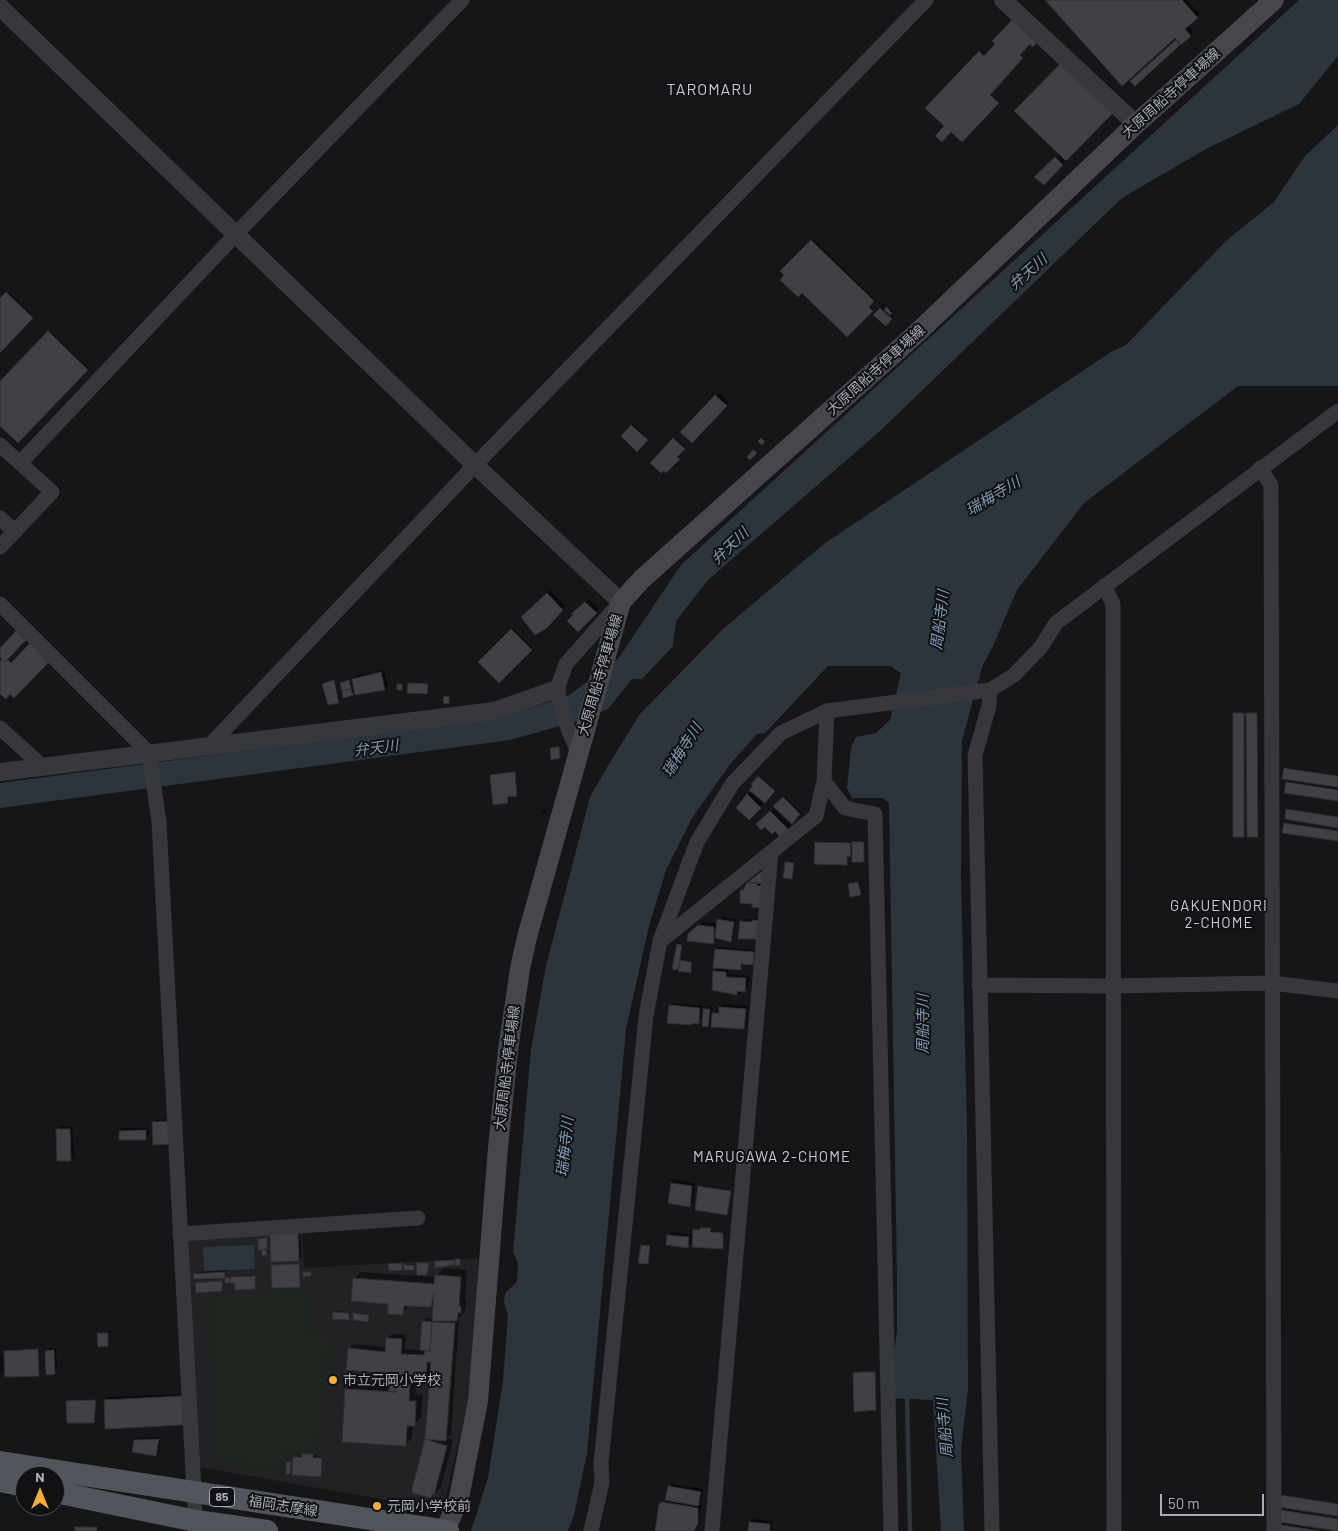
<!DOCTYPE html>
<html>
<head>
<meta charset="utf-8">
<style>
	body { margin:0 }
	#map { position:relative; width:1338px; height:1531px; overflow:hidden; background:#161618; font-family:Barlow,sans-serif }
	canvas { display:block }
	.north { position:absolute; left:15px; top:1466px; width:50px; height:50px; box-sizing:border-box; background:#111113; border:1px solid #4d4f55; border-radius:50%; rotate:0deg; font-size:14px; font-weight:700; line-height:20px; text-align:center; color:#a8adb8 }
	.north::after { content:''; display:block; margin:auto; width:18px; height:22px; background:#f2b134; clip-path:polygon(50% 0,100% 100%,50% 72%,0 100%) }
	.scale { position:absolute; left:1160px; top:1494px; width:104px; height:22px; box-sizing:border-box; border:2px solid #a8adb8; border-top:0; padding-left:6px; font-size:15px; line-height:18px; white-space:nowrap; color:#a8adb8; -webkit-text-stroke:4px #111113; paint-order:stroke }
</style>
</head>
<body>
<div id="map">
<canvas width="1338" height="1531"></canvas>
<div class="north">N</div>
<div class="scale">50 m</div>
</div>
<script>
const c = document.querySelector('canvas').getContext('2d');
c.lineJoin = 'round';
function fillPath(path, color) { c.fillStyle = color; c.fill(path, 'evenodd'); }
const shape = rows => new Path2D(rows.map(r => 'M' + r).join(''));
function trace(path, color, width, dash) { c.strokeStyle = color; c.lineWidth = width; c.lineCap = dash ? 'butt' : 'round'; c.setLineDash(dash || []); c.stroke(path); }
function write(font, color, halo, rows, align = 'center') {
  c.font = font + ' Barlow,"Noto Sans JP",sans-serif'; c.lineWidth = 4; c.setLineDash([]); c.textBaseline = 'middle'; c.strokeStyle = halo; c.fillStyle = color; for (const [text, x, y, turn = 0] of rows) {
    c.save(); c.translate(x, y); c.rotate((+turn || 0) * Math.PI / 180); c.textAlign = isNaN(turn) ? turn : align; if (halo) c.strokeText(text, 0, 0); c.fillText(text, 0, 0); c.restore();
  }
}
fillPath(shape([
	[302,1230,304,1268,478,1258,477,1301,468,1401,443,1510,199,1467,188,1236]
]), '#222225');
fillPath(shape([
	[308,1291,307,1332,329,1335,317,1451,283,1450,280,1469,212,1457,210,1296]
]), '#1e261f');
fillPath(shape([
	[1299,0,1338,0,1338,56,1299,104,1206,149,1122,198,880,431,708,580,676,621,673,646,642,679,632,679,608,709,574,722,510,740,0,808,0,783,502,717,568,696,618,659,681,565],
	[1338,125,1338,386,1238,386,1084,503,1017,590,993,646,982,667,962,741,961,877,967,1129,968,1389,961,1450,964,1531,941,1531,933,1400,890,1398,891,1373,897,1331,897,1279,889,803,882,798,852,798,847,788,851,748,856,737,876,733,890,720,901,673,890,666,828,666,765,733,757,734,731,763,692,818,666,870,649,926,626,1029,587,1453,574,1515,568,1531,471,1531,488,1478,503,1381,508,1315,504,1303,505,1293,517,1282,518,1263,513,1252,531,1049,546,966,590,797,609,764,640,714,723,629,825,543,1111,352,1126,345,1227,240,1274,202,1305,156],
	[254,1245,255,1269,204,1271,203,1247]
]), '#2c353c');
fillPath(shape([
	[1046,0,1187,0,1200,14,1188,26,1194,32,1135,84,1132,81,1178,39,1175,36],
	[1030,42,1020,53,1023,56,990,94,999,102,963,139,927,108,981,51,986,56],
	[1114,110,1044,183,1036,177,1060,154],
	[813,239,874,299,869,305,873,309,847,336,781,271],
	[8,292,33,316,0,351,0,300],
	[884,303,886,305,883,308,886,311,889,307,893,311,889,314,892,317,886,324,874,315],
	[49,331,89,369,18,441,0,424,0,383],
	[719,393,729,402,691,441,682,432],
	[633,424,648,438,637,450,622,436],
	[675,438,685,447,677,455,680,457,666,471,652,463],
	[550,590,565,606,536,633,522,617],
	[589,600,599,609,578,631,576,611],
	[513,629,532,648,499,681,480,662],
	[384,670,388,686,385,689,355,680,356,676],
	[335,680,340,701,329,704,324,684],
	[350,681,353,693,352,694,341,684],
	[410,683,428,683,428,692,409,684],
	[1258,712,1259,835,1258,836,1247,714],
	[1235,713,1244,713,1244,836,1234,714],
	[1286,767,1338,775,1338,786,1285,768],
	[516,773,518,794,508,796,507,802,491,776],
	[760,776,775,790,765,801,753,791,752,793,763,804,749,819,748,795,755,786,752,784],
	[1288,781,1338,789,1338,800,1287,783],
	[784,797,801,812,792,822,775,806],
	[774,809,791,826,788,829,775,830,758,824],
	[1288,809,1338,816,1338,826,1287,810],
	[546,810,547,813,543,814,542,811],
	[1286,822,1338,830,1338,840,1285,823],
	[817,841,851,842,851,845,855,842,865,842,865,859,851,848,846,864],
	[764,881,753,903,742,891,748,882],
	[859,881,861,893,860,894,849,884],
	[722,917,736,919,733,938,730,941,717,937,713,943,689,935,703,922,718,924],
	[762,918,757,938,741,922,744,919],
	[679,943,683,944,680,959,691,961,691,971,674,968],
	[719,947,756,950,756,960,753,963,744,963,740,969,729,968,728,974,749,976,748,987,745,990,737,994,714,971,718,967,716,950],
	[674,1003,703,1006,702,1012,708,1006,712,1007,711,1016,717,1010,720,1010,724,1004,748,1006,747,1025,744,1028,713,1020,707,1026,704,1016,698,1022,691,1024,671,1006],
	[170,1119,172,1140,153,1123,156,1120],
	[72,1126,74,1157,71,1160,57,1130,60,1127],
	[123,1128,148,1128,149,1135,146,1138,120,1131],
	[675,1180,695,1183,693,1202,690,1205,669,1202,672,1183],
	[701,1185,731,1190,727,1214,696,1209],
	[711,1228,711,1232,724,1232,722,1247,693,1241,688,1246,669,1235,672,1232,694,1235,695,1229],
	[300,1230,302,1257,299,1260,273,1261],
	[260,1238,267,1238,266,1254,263,1254],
	[643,1244,651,1246,648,1263,642,1246],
	[458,1258,460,1258,459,1264,456,1261,453,1264,436,1261,454,1259,454,1262],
	[391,1263,403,1263,403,1267,406,1264,415,1264,415,1267,405,1266,402,1269],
	[300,1264,300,1286,273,1266,274,1265],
	[443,1268,467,1270,465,1300,467,1300,464,1313,459,1318,451,1435,447,1438,453,1440,441,1487,430,1497,426,1440,432,1369,426,1375,397,1373,396,1385,404,1377,416,1378,415,1394,423,1395,421,1418,413,1425,412,1438,405,1445,347,1389,353,1382,391,1385,393,1372,349,1349,354,1344,387,1347,387,1339,392,1334,406,1335,405,1349,421,1350,423,1321,426,1318,433,1319,434,1302,431,1306,409,1305,402,1314,354,1279,361,1272,436,1277],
	[228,1270,225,1276,195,1275,198,1272],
	[255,1275,255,1288,236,1282,226,1282,226,1277],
	[335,1311,350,1312,350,1317,334,1312],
	[356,1313,369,1314,369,1319,355,1314],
	[109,1332,109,1344,108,1345,99,1334],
	[49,1348,56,1348,57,1370,54,1373,46,1351],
	[39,1349,39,1375,5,1351,6,1350],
	[0,1354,2,1354,3,1372,0,1375],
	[875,1372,877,1408,876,1409,854,1374],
	[184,1394,185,1421,105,1401,108,1397],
	[97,1399,94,1422,67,1402,68,1401],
	[161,1437,159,1452,156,1455,135,1441,139,1438],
	[304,1453,322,1457,320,1476,294,1463,291,1462,290,1473,288,1462,294,1462,295,1456,303,1456],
	[672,1484,703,1489,701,1502,697,1505,701,1505,700,1519,696,1531,656,1531,661,1504,667,1501,669,1487],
	[1283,1495,1338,1503,1338,1515,1282,1496],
	[1283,1509,1338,1518,1338,1530,1282,1511],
	[753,1519,773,1521,772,1531,750,1531,750,1523],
	[1283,1524,1326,1531,1281,1531],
	[98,1526,98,1531,76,1531,77,1527]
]), '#0007');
trace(shape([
	[907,1395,910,1531]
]), '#2c353c', 4.5);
const building = shape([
	[1045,0,1182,0,1198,18,1185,29,1191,36,1181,45,1175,38,1122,86,1045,0],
	[1016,16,1040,39,1033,47,1030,44,1020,55,1023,58,990,95,999,103,962,142,951,132,942,142,935,136,944,126,925,108,979,51,984,56,995,44,992,41,1016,16],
	[1176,40,1180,45,1135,86,1130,81,1176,40],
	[1062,62,1114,112,1066,161,1014,111,1062,62],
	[1055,157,1063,165,1044,185,1034,177,1055,157],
	[811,240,874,301,869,307,873,311,847,337,802,293,798,297,780,280,784,275,780,271,811,240],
	[6,292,33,318,0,353,0,298,6,292],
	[887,307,892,313,890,315,884,310,887,307],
	[880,308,892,319,886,326,873,315,880,308],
	[48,331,88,370,18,443,0,426,0,381,48,331],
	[715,395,727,406,692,443,680,432,715,395],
	[631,425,648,440,637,452,621,436,631,425],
	[673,438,685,449,677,457,680,459,666,473,664,471,661,473,650,463,673,438],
	[761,438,765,442,761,445,758,441,761,438],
	[753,450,757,453,750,460,747,457,753,450],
	[547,593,563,610,547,628,535,635,521,617,547,593],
	[585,602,597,613,578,632,567,621,573,615,571,614,585,602],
	[511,629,532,650,499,683,478,662,511,629],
	[16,631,26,640,5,662,0,657,0,648,16,631],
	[31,642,50,661,14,698,10,694,6,699,0,694,0,661,2,659,5,662,8,660,11,663,31,642],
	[381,672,385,690,355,695,352,679,381,672],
	[334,680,339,703,328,705,322,684,334,680],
	[349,680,351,689,342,691,340,683,349,680],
	[408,683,428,684,427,694,407,693,408,683],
	[397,684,402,684,402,690,397,690,397,684],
	[351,689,353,695,343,698,342,691,351,689],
	[444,696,449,697,449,704,443,703,444,696],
	[1233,713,1244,713,1244,837,1233,837,1233,713],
	[1246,713,1257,713,1258,837,1247,837,1246,713],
	[559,747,560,758,551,760,550,748,559,747],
	[1284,768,1338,776,1338,787,1282,779,1284,768],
	[515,772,517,796,507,797,508,803,493,805,490,775,515,772],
	[758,776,775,791,765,803,749,790,753,786,751,784,758,776],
	[1286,782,1338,790,1338,801,1284,793,1286,782],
	[747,794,761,808,749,820,736,808,747,794],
	[783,797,800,814,792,824,773,806,783,797],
	[1286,809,1338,817,1338,828,1285,819,1286,809],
	[770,811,789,830,780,837,775,831,772,834,765,827,761,830,756,824,770,811],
	[1284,823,1338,831,1338,841,1282,833,1284,823],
	[815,842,851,843,850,857,847,856,847,865,814,864,815,842],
	[852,842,864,842,864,862,852,862,852,842],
	[785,862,794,863,792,879,783,878,785,862],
	[765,869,764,884,748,882,765,869],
	[858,882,861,895,850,897,848,884,858,882],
	[747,883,757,883,757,886,762,886,761,908,752,907,752,904,740,903,740,890,743,890,747,883],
	[717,919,734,922,731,942,715,938,717,919],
	[752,920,760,921,758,939,738,939,740,921,752,922,752,920],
	[698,925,714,927,714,944,687,941,688,934,698,925],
	[677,944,682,945,678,970,672,969,677,944],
	[715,949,754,952,753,965,741,964,741,970,713,968,715,949],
	[680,960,691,962,691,973,678,971,680,960],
	[713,971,726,972,726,977,746,978,745,992,737,991,737,995,712,990,713,971],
	[669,1005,700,1008,699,1024,692,1023,692,1025,667,1023,669,1005],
	[719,1007,746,1009,744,1029,711,1027,712,1013,719,1013,719,1007],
	[703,1009,710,1009,708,1027,702,1026,703,1009],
	[168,1121,169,1144,153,1145,152,1122,168,1121],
	[56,1129,70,1129,71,1161,57,1161,56,1129],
	[146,1130,146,1140,119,1140,119,1131,146,1130],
	[671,1183,692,1186,690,1207,668,1203,671,1183],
	[698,1186,731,1191,727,1215,695,1210,698,1186],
	[700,1228,711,1228,710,1232,723,1233,723,1249,692,1247,693,1229,700,1230,700,1228],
	[298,1233,299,1261,271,1262,270,1234,298,1233],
	[667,1235,689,1237,688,1248,666,1245,667,1235],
	[267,1238,267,1249,258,1250,258,1239,267,1238],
	[641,1245,650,1246,648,1264,638,1263,641,1245],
	[261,1250,266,1250,267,1255,262,1256,261,1250],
	[455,1259,460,1259,460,1265,455,1266,455,1259],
	[454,1260,454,1265,435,1268,435,1261,454,1260],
	[402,1263,402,1270,389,1271,388,1264,402,1263],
	[416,1263,429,1263,427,1275,417,1275,416,1263],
	[299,1264,300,1287,272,1288,271,1265,299,1264],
	[403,1265,414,1265,414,1270,404,1270,403,1265],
	[225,1272,225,1278,194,1279,193,1274,225,1272],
	[303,1272,311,1272,311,1276,303,1277,303,1272],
	[435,1275,461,1277,459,1306,461,1306,461,1313,458,1312,457,1321,432,1321,434,1293,431,1307,404,1306,403,1315,388,1314,388,1304,351,1301,353,1278,434,1284,435,1275],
	[255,1276,255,1289,235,1290,235,1283,230,1283,230,1277,255,1276],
	[230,1277,230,1283,225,1283,225,1278,230,1277],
	[222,1281,222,1291,196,1293,195,1283,222,1281],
	[333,1312,349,1313,349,1320,332,1319,333,1312],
	[353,1313,369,1315,368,1322,353,1320,353,1313],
	[422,1321,432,1322,430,1351,420,1350,422,1321],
	[432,1322,455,1323,446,1441,425,1439,431,1362,427,1362,426,1377,346,1370,348,1348,385,1352,386,1338,402,1339,401,1354,424,1355,425,1350,430,1351,432,1322],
	[97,1333,108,1333,108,1346,98,1347,97,1333],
	[38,1349,39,1376,5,1377,4,1351,38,1349],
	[54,1350,55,1374,46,1375,45,1351,54,1350],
	[862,1372,875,1372,876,1410,854,1412,853,1373,862,1372],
	[390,1374,396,1375,396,1392,389,1392,390,1374],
	[396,1383,410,1384,409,1401,416,1401,415,1426,407,1426,406,1446,342,1442,345,1389,396,1392,396,1383],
	[182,1396,183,1425,105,1429,104,1400,182,1396],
	[96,1400,94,1423,67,1423,66,1401,96,1400],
	[159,1439,156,1456,132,1452,134,1440,159,1439],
	[425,1439,447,1446,434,1495,432,1494,431,1498,412,1493,412,1489,425,1439],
	[302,1454,313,1454,313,1458,322,1458,321,1477,292,1475,293,1457,302,1457,302,1454],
	[286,1462,291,1462,290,1474,286,1474,286,1462],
	[668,1486,701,1492,698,1506,665,1500,668,1486],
	[1281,1495,1338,1504,1338,1516,1279,1507,1281,1495],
	[662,1502,698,1508,698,1523,694,1531,655,1531,659,1504,662,1502],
	[1281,1510,1338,1519,1338,1531,1279,1522,1281,1510],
	[749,1522,770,1524,770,1531,748,1531,749,1522],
	[1281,1525,1320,1531,1280,1531,1281,1525],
	[75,1527,97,1527,97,1531,75,1531,75,1527]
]);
fillPath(building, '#404145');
trace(building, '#303034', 1);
trace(shape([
	[0,445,20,463,236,234,462,0],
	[1260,468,1271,485,1274,1531],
	[0,518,15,532],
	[0,547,52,492,20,463],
	[1104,586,1113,604,1114,1531],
	[0,604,149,753,159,822,196,1530],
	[990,690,989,706,975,755,992,1531],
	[0,728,42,766],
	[209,746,475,465,926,0],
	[578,752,568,729,557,689,566,664,618,605],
	[824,781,845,808,875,814,891,1531],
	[662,940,816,816,824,781,827,711],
	[979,985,1111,986,1272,983,1338,991],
	[180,1234,418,1218],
	[591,1531,602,1482,601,1463,646,1016,660,941,697,842,732,784,781,733,827,711,990,690,1014,675,1041,647,1056,623,1338,411],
	[712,1531,771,852]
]), '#37383d', 15);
trace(shape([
	[1003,0,1136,124],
	[0,7,475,465,621,602],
	[0,772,494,711,557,689]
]), '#37383d', 18);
trace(shape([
	[445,1531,459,1498,478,1401,498,1148,508,1050,520,969,527,937,621,602,642,579,917,333,1136,124,1274,0]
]), '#45474d', 20);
trace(shape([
	[0,1462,448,1531],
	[0,1481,25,1486],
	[55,1492,196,1521,267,1531]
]), '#53555c', 22);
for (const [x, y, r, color] of [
	[333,1380,5,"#f2b134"],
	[377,1506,5,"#f2b134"]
]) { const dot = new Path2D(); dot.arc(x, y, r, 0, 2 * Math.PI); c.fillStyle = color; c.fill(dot); trace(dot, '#111113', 2); }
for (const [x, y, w] of [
	[222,1497,25]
]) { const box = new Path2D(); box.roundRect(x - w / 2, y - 9.5, w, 19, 4); c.fillStyle = '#111113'; c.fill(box); trace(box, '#a8adb8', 1); }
write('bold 12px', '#a8adb8', null, [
	["85",222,1497]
]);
write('14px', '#a8adb8', '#111113', [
	["大原周船寺停車場線",1171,93,-42],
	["大原周船寺停車場線",876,370,-42],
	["大原周船寺停車場線",600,675,-74],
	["大原周船寺停車場線",507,1068,-83],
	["福岡志摩線",283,1506,9]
]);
write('14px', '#a8adb8', '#111113', [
	["市立元岡小学校",343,1380],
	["元岡小学校前",387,1506]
], 'left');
write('italic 15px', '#7f9bb3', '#111113', [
	["弁天川",1028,272,-42],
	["瑞梅寺川",993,496,-31],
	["弁天川",730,546,-44],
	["周船寺川",940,620,-83],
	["弁天川",376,748,-8],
	["瑞梅寺川",682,750,-58],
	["周船寺川",923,1024,-90],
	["瑞梅寺川",565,1147,-84],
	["周船寺川",945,1428,-95]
]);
c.letterSpacing = '1px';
write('15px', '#c9ccd4', '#111113', [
	["GAKUENDORI",1219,906],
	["2-CHOME",1219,923],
	["MARUGAWA 2-CHOME",772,1157]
]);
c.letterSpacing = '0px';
c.letterSpacing = '1px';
write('16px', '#c9ccd4', '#111113', [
	["TAROMARU",710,90]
]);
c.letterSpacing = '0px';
</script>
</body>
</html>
